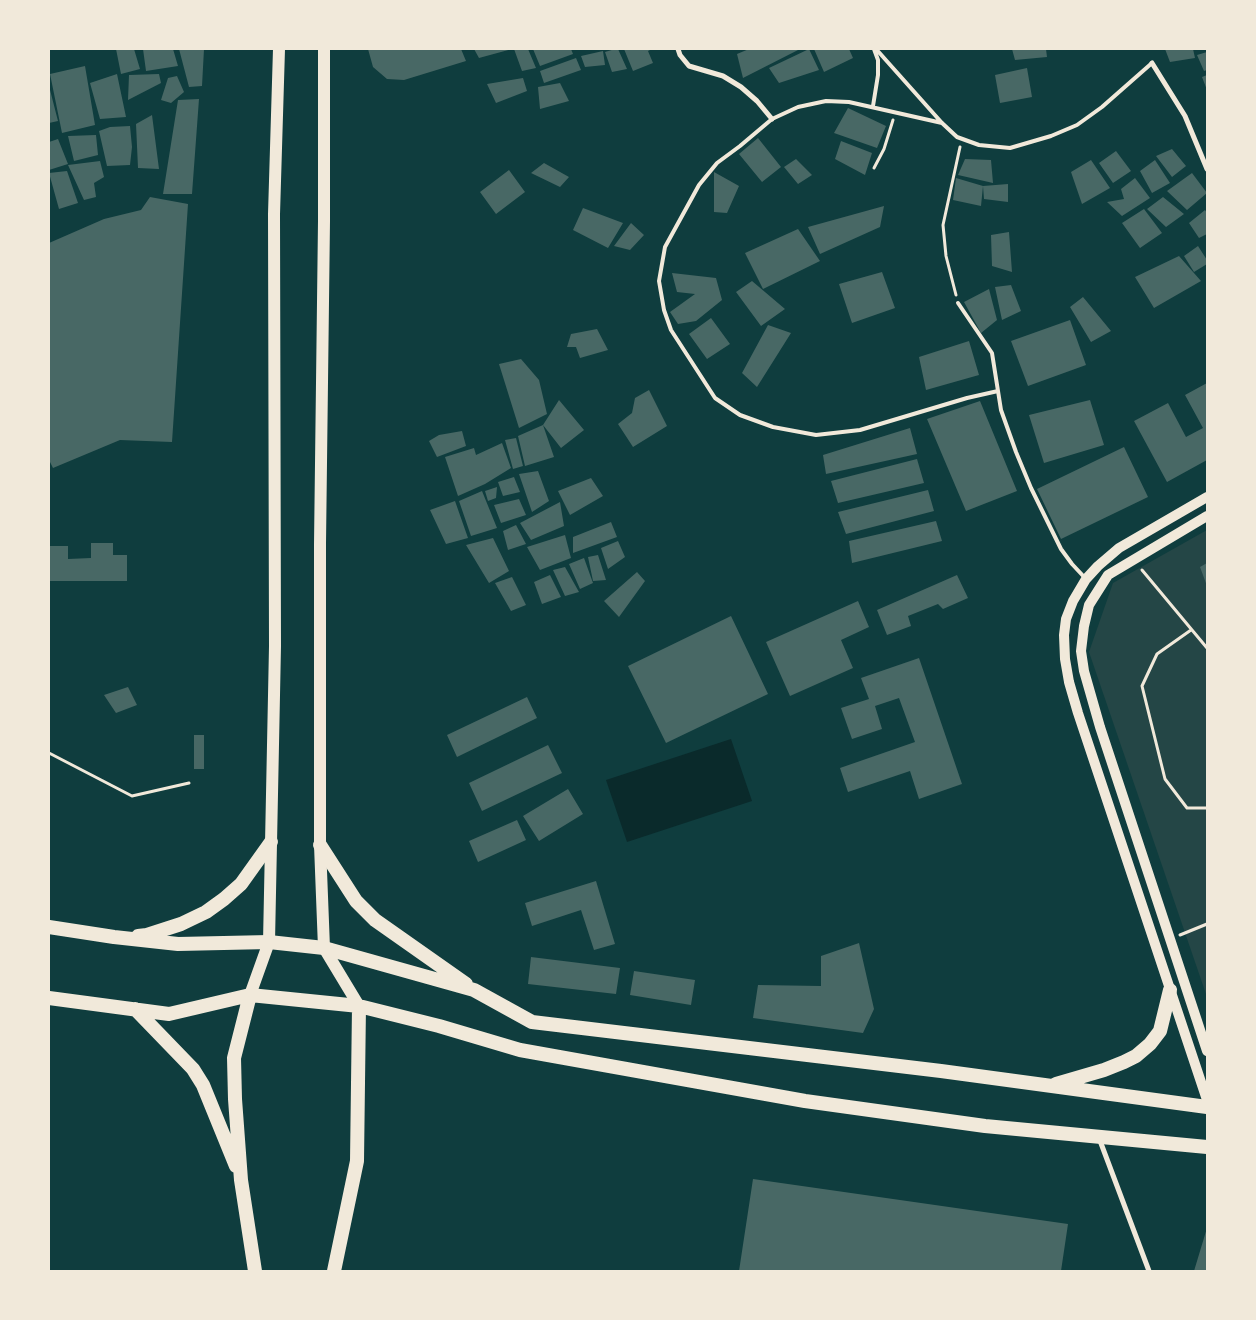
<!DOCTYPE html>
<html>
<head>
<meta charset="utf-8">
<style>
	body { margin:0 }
	#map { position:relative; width:1256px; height:1320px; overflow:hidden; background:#0f3d3e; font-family:Lato,sans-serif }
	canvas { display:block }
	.frame { position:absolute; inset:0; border:50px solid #f1e9da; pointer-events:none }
</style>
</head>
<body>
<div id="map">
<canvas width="1256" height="1320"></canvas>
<div class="frame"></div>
</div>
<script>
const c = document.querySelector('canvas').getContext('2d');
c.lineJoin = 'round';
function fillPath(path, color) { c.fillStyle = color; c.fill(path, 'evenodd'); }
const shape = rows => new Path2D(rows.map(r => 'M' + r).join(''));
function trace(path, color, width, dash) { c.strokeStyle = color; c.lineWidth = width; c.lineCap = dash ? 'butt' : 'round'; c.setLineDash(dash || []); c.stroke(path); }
fillPath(shape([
	[1207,530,1207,997,1089,652,1113,583]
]), '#244646');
fillPath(shape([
	[731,739,752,801,627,842,606,780]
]), '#0a2a2b');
fillPath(shape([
	[116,49,134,49,140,69,121,74],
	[143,49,173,49,178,66,146,71],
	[179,49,204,49,202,86,189,87],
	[368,49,461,49,466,61,404,80,387,79,373,67],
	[474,49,512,49,479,58],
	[514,49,528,49,536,68,522,71],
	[533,49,571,49,573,54,540,66],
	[615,49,618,49,627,69,612,72,605,52],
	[624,49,652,49,648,51,653,63,633,71],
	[749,49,800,49,743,78,737,54],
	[809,49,819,70,779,83,769,68],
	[814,49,849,49,853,58,824,72],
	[1012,49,1046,49,1047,57,1015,60],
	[1165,49,1193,49,1195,58,1170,62],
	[603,51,605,65,585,67,581,56],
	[1207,52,1207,70,1204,71,1197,55],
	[576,58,581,70,544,83,540,71],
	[85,66,95,125,62,133,50,74],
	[1027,68,1032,97,1000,103,995,75],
	[117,74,126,117,100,119,90,83],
	[159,74,161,83,128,100,129,75],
	[1207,75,1207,90,1202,77],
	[177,76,184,92,171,103,161,100,168,78],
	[523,78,527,91,496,103,487,84],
	[560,83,569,101,540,109,538,87],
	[49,86,58,121,49,123],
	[199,99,192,194,163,194,178,100],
	[848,108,886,126,877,148,834,133],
	[152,115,159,169,138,168,136,124],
	[130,126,132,147,130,165,107,166,99,131,110,127],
	[96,135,98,155,74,161,68,136],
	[758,138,781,167,762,182,739,154],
	[58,139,68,164,49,170,49,142],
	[841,141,872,153,865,175,835,159],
	[1172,149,1186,166,1172,177,1156,156],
	[1116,151,1131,171,1113,183,1099,163],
	[796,159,812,175,798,184,784,167],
	[965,159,991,160,993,183,958,175],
	[1091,160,1110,188,1082,204,1071,172],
	[1155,160,1170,183,1152,193,1140,171],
	[100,161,104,177,94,183,96,197,84,200,68,165],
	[544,163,569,177,560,187,531,173],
	[509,170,525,192,496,214,480,192],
	[67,171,78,203,59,209,49,173],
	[714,172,739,186,727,213,714,212],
	[1192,173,1207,193,1187,210,1167,191],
	[956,178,983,186,981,206,953,200],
	[1135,178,1150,198,1122,216,1107,202,1124,199,1121,189],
	[1008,184,1008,202,984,199,983,186],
	[150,197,188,204,172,442,120,440,53,468,49,460,49,243,104,219,141,210],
	[1163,197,1184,214,1166,227,1147,209],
	[884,206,880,227,820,254,808,227],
	[583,208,623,223,608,248,573,230],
	[1144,209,1162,233,1140,248,1122,223],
	[1205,210,1207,213,1207,234,1199,238,1189,223],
	[631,223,644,235,630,250,614,246],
	[798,229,820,261,763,289,745,253],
	[1009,232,1012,272,992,266,991,235],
	[1198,246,1207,260,1207,264,1194,272,1184,256],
	[1179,256,1201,281,1154,308,1135,277],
	[882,272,895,308,852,323,839,284],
	[672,273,716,278,722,300,696,321,678,324,670,312,695,294,677,292],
	[752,281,785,309,761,326,736,292],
	[1011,285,1021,311,1002,320,995,287],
	[989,289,997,320,981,333,964,302],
	[1083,297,1111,331,1091,342,1070,307],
	[711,318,730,344,707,359,689,334],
	[1070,320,1086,365,1028,386,1011,341],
	[768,325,791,333,757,387,742,373],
	[597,329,608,350,580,358,576,347,567,347,571,334],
	[969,341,979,375,926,390,919,357],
	[521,359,539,380,547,414,519,428,499,364],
	[1207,383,1207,460,1167,482,1134,421,1168,403,1186,437,1203,428,1185,395],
	[649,390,667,426,633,447,618,424,632,413,635,398],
	[559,400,584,430,561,448,543,425],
	[1090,400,1104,445,1044,463,1029,415],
	[980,401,1017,491,966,511,927,419],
	[543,425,554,457,525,466,518,436],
	[910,428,917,454,826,474,823,455],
	[462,431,466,446,437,457,429,441,439,435],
	[516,438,523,466,513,469,505,440],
	[502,443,511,468,485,484,458,496,445,457,474,448,476,455],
	[1124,447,1148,497,1061,539,1037,489],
	[917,459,924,483,838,503,831,481],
	[538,471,549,501,532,512,519,474],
	[514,477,520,492,503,496,498,482],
	[591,478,603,496,570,515,558,491],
	[497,487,496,498,488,501,485,491],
	[928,490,934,511,846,534,838,512],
	[482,491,497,528,471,536,459,501],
	[519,499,526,515,501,523,494,505],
	[455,501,468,538,446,544,430,510],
	[560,502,564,526,531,540,520,523],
	[936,521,942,541,852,563,849,541],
	[611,522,617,537,573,553,573,537],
	[516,525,526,544,508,550,503,531],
	[565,535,571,558,540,570,527,547],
	[493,538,509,571,489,583,466,545],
	[618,541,625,557,608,569,601,548],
	[91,543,113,543,113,555,127,555,127,581,49,581,49,546,68,546,68,559,91,558],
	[598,555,606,580,593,581,588,557],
	[584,558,593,583,580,589,569,564],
	[1207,563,1207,586,1200,567],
	[565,567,579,592,565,596,553,570],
	[637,572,645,581,619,617,604,601],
	[550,575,561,597,542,604,534,582],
	[957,575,968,598,943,609,938,604,908,616,911,626,887,635,877,610],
	[512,577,526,605,511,611,495,583],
	[858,601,869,627,841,640,853,668,790,696,766,642],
	[731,616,768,694,666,743,628,666],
	[919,658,962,784,919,799,910,771,848,792,840,768,915,742,899,698,875,706,882,729,852,739,841,708,869,699,861,678],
	[128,687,137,705,116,713,104,695],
	[527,697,537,718,457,757,447,735],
	[194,735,204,735,204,769,194,769],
	[548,745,562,773,482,811,469,783],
	[568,789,583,814,539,841,523,816],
	[517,820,526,840,478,862,469,841],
	[596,881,615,944,594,950,581,910,532,926,525,903],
	[859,943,874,1009,863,1033,753,1018,758,985,821,986,821,956],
	[531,957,620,968,616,994,528,984],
	[634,971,695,980,691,1005,630,995],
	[753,1179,1068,1224,1061,1271,739,1271],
	[1207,1228,1207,1271,1194,1271]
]), '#486865');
trace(shape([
	[874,168,884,149,893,120],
	[956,295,946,256,943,225,960,147],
	[1142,570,1207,648],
	[1191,630,1157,654,1142,686,1165,779,1187,808,1207,808],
	[49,753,132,796,189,783],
	[1180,935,1207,924]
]), '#f1e9da', 3);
trace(shape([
	[876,49,942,123,957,137,979,145,1010,148,1051,136,1077,125,1102,107,1152,63],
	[873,106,878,75,878,60,874,49],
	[942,123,849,102,826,101,798,107,772,119,740,146,717,163,699,185,665,247,659,281,664,310,671,330,715,398,740,415,773,427,816,435,860,430,967,398,998,391],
	[958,303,992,353,1001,410,1016,452,1031,488,1061,549,1072,564,1086,579]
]), '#f1e9da', 4);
trace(shape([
	[678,49,680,55,689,66,723,76,741,87,757,101,772,119],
	[1152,63,1185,116,1207,169],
	[1099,1138,1149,1271]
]), '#f1e9da', 5);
trace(shape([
	[1207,497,1119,548,1098,566,1086,579,1073,601,1066,619,1064,635,1065,659,1069,682,1078,713,1207,1100],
	[1207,516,1108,575,1089,605,1084,626,1081,651,1084,671,1100,727,1207,1051]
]), '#f1e9da', 10);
trace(shape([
	[324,49,324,221,320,544,320,845,324,948,359,1006],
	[250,995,269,942,275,646,274,214,279,49]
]), '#f1e9da', 12);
trace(shape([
	[320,845,356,901,375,920,466,984],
	[49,927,114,937,178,944,269,942,324,948,474,990,532,1022,941,1071,1207,1107],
	[138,936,147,935,181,924,206,912,224,899,241,884,271,842],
	[250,995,234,1058,235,1099,241,1180,255,1271],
	[49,998,169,1014,250,995,359,1006,439,1026,520,1050,805,1101,985,1126,1207,1147],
	[135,1009,193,1069,203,1085,236,1166],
	[1056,1084,1104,1070,1124,1062,1136,1056,1150,1044,1160,1031,1170,990],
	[334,1271,357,1161,359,1006]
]), '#f1e9da', 14);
</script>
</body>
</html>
